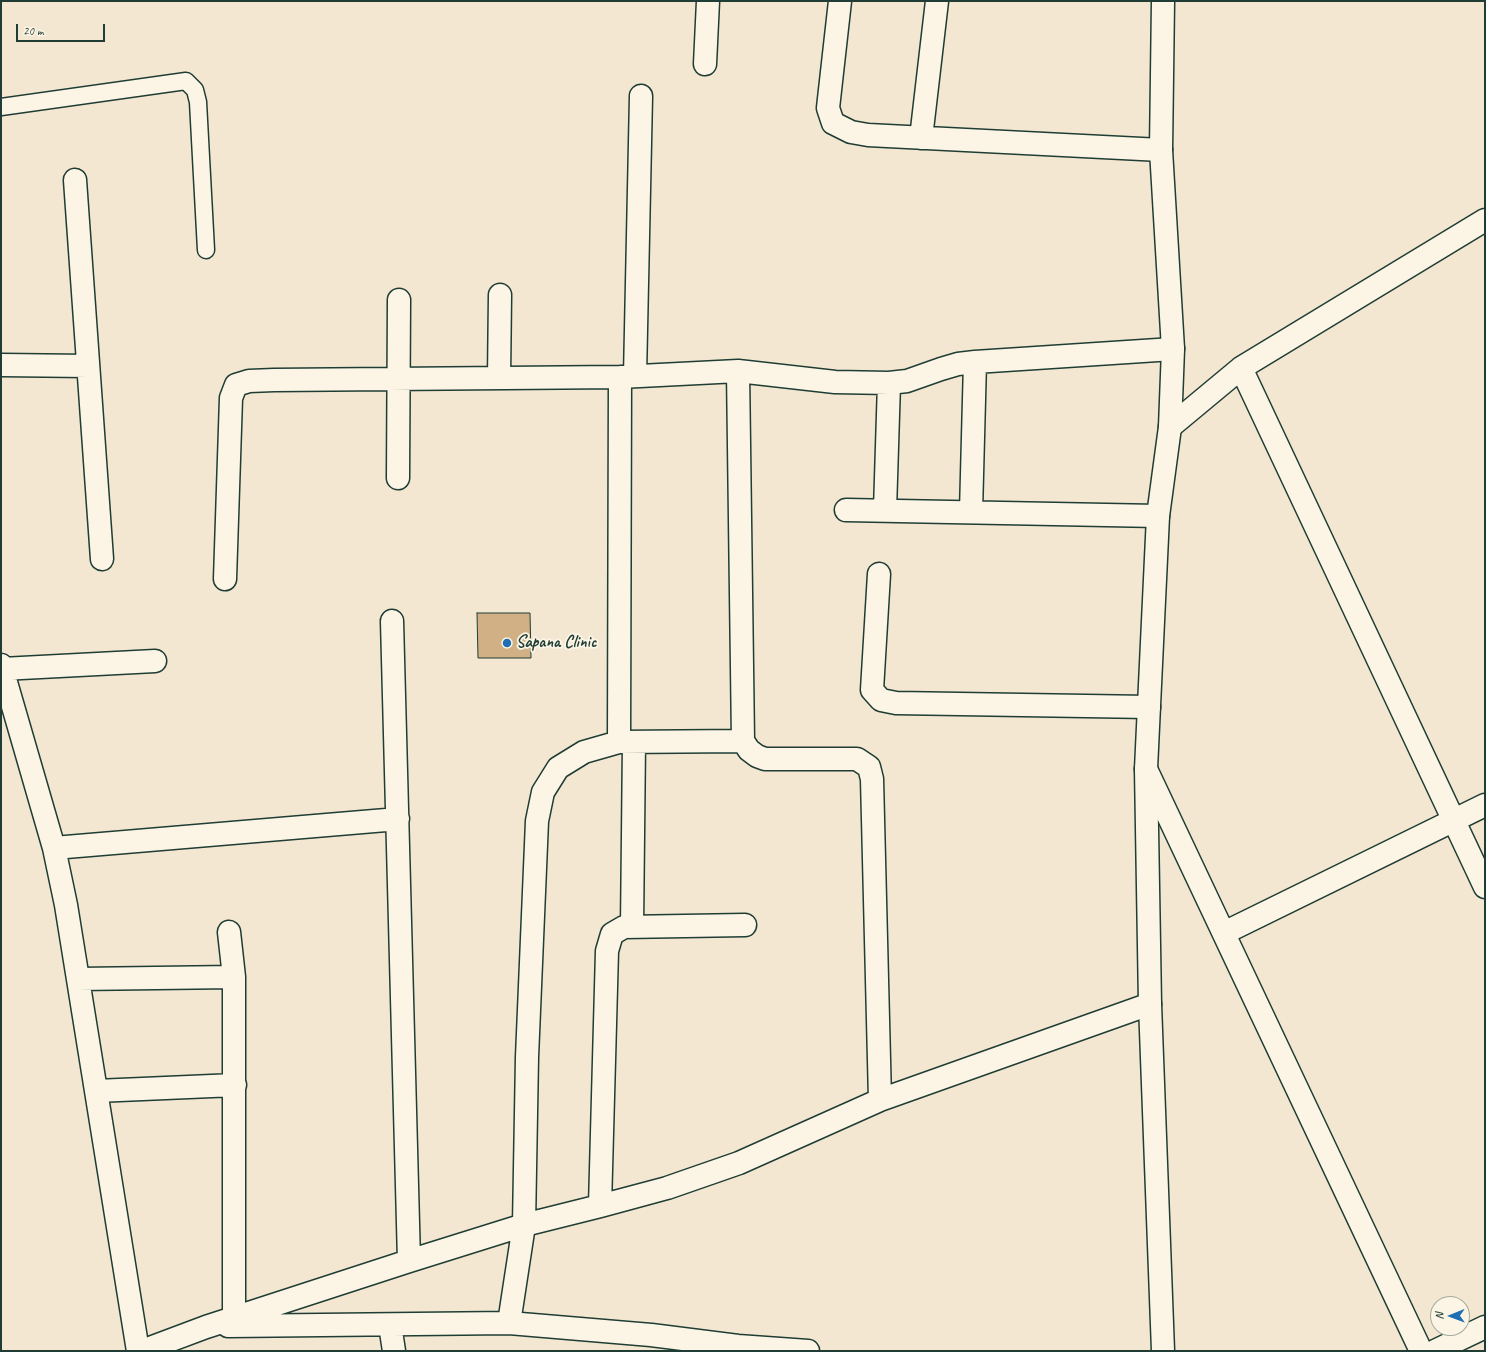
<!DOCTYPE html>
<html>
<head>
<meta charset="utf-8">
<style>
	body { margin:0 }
	#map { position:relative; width:1486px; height:1352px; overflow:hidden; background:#f3e7d2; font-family:Caveat,sans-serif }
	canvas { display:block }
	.frame { position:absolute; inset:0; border:2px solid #1f3d34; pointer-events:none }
	.north { position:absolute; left:1430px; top:1296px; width:40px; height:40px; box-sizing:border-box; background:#fcf5e5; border:1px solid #a4ab9e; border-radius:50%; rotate:269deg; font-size:11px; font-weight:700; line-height:16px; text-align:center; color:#1f3d34 }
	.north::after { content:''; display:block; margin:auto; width:14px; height:18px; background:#1f6fb2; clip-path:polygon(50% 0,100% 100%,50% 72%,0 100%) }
	.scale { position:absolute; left:16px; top:24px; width:89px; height:18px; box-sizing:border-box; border:2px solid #1f3d34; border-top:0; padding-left:5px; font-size:12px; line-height:14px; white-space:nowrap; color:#1f3d34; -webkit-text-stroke:3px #fcf5e5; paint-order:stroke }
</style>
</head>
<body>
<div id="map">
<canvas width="1486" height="1352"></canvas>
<div class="frame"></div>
<div class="north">N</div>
<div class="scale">20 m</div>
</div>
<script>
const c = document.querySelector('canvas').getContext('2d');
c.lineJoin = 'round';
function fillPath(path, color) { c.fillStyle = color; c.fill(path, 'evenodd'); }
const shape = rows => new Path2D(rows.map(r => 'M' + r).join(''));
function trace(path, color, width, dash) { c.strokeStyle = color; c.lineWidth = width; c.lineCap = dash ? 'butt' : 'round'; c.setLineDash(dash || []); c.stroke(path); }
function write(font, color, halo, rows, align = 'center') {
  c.font = font + ' Caveat,sans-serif'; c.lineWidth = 3.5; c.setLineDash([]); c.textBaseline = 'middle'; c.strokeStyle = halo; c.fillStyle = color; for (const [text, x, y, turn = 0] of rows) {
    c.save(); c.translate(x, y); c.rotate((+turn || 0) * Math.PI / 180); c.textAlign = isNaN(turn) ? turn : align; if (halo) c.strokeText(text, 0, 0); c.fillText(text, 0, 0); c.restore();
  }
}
const building = shape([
	[477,613,530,613,531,658,478,658,477,613]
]);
fillPath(building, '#d0b084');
trace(building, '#1f3d34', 1);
const lane = shape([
	[1,107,186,81,195,90,198,102,206,250]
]);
const street = shape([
	[840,1,828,108,833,123,851,132,868,135,1161,150],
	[705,64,708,1],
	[921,138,937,1],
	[75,180,102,559],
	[1,365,88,366],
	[1241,368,1485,220],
	[635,376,641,96],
	[499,378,500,295],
	[1170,427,1241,368,1485,887],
	[398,478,399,300],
	[846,510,1158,516],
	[885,510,889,383],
	[971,512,975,362],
	[879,574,872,690,881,700,896,703,1149,707],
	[225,579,231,398,236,385,249,381,274,380,620,377,738,371,835,382,889,383,907,381,941,369,958,364,975,362,1173,349],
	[392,621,409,1261],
	[1,665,54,848,66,905,138,1351],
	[2,669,155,661],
	[743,741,749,750,757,756,765,759,857,759,869,767,872,779,880,1100],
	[619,742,620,377],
	[1146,769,1421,1351],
	[54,848,398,819],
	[632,927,634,742],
	[229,932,234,977,234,1318],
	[1224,933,1485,805],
	[78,979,234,977],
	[96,1091,235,1085],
	[600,1206,607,951,612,934,624,927,745,925],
	[509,1323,524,1225,527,1057,537,821,543,792,558,768,584,752,619,742,743,741,738,371],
	[390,1325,394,1351],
	[228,1326,509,1323,651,1335,738,1346,808,1351],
	[142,1351,206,1327,409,1261,524,1225,600,1206,667,1188,739,1163,880,1100,1150,1004],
	[1435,1351,1485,1327]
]);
const secondary = shape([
	[1163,1351,1150,1004,1146,769,1158,516,1170,427,1173,349,1161,150,1163,1]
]);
trace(lane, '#1f3d34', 19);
trace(street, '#1f3d34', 25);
trace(secondary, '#1f3d34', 25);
trace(lane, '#fcf5e5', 16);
trace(street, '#fcf5e5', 22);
trace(secondary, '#fcf5e5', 22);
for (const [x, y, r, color] of [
	[507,643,5,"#1f6fb2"]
]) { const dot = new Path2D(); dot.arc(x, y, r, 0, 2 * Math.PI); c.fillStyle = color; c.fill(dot); trace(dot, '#fcf5e5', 1.5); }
write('bold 17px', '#1f3d34', '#fcf5e5', [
	["Sapana Clinic",516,643]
], 'left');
</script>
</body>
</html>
